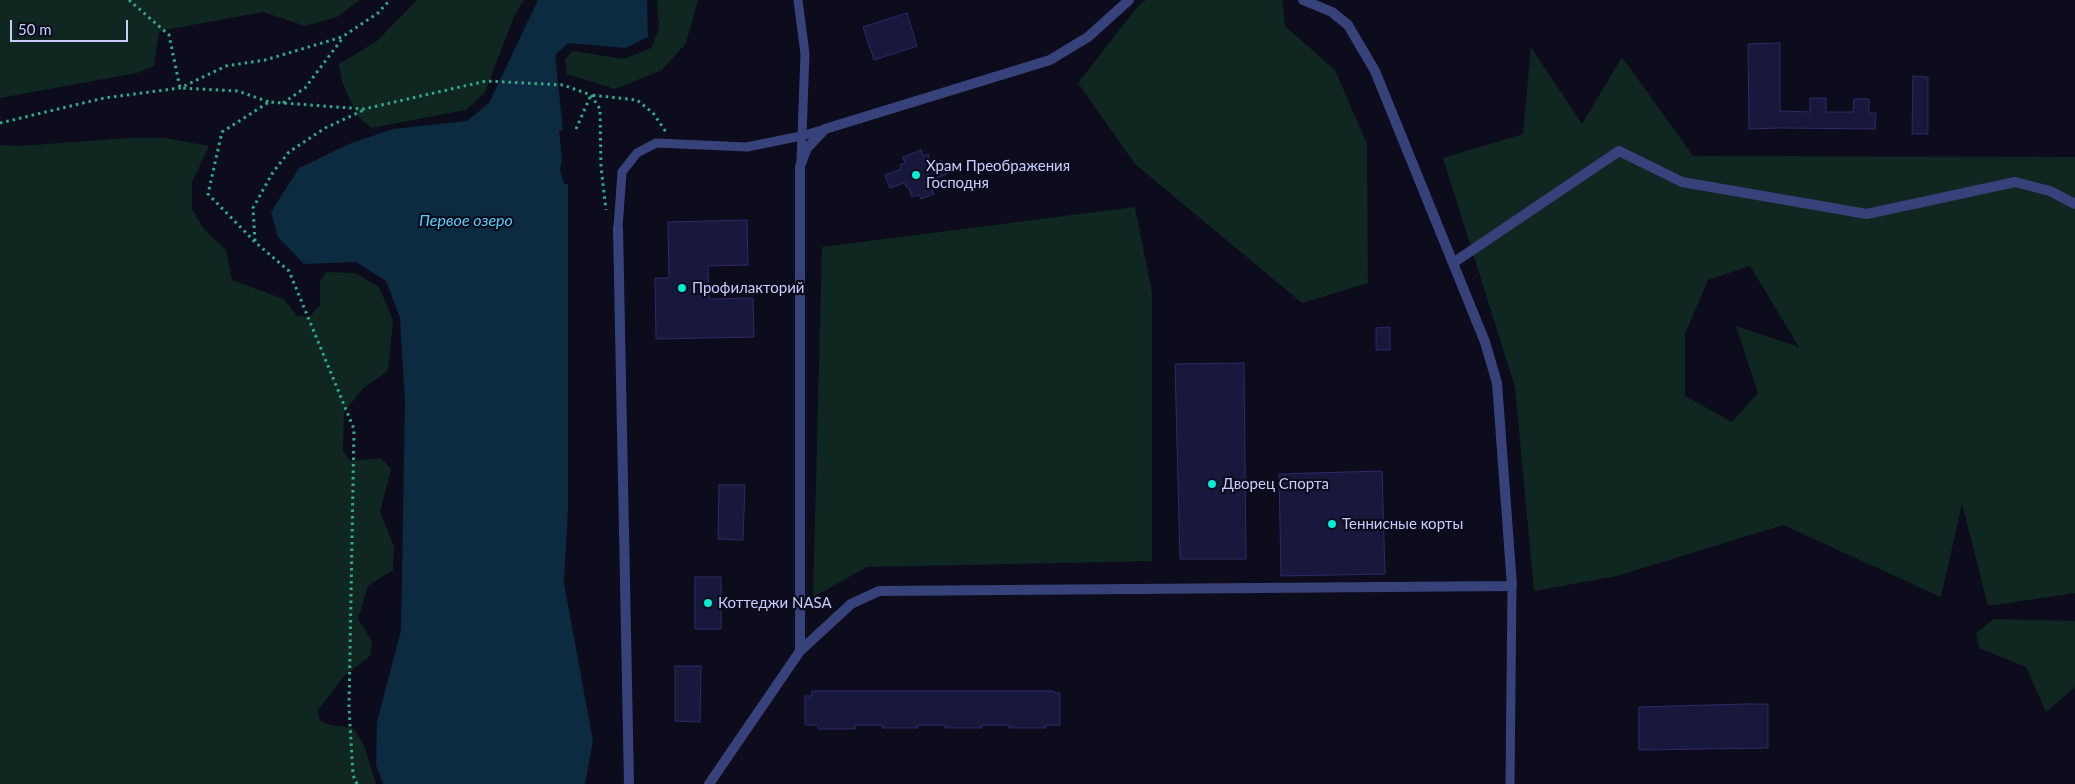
<!DOCTYPE html>
<html>
<head>
<meta charset="utf-8">
<style>
	body { margin:0 }
	#map { position:relative; width:2075px; height:784px; overflow:hidden; background:#0c0c1c; font-family:Lato,sans-serif }
	canvas { display:block }
	.scale { position:absolute; left:10px; top:20px; width:118px; height:22px; box-sizing:border-box; border:2px solid #c8cdfe; border-top:0; padding-left:6px; font-size:15px; line-height:18px; white-space:nowrap; color:#c8cdfe; -webkit-text-stroke:4px #0c0c1c; paint-order:stroke }
</style>
</head>
<body>
<div id="map">
<canvas width="2075" height="784"></canvas>
<div class="scale">50 m</div>
</div>
<script>
const c = document.querySelector('canvas').getContext('2d');
c.lineJoin = 'round';
function fillPath(path, color) { c.fillStyle = color; c.fill(path, 'evenodd'); }
const shape = rows => new Path2D(rows.map(r => 'M' + r).join(''));
function trace(path, color, width, dash) { c.strokeStyle = color; c.lineWidth = width; c.lineCap = dash ? 'butt' : 'round'; c.setLineDash(dash || []); c.stroke(path); }
function write(font, color, halo, rows, align = 'center') {
  c.font = font + ' Lato,sans-serif'; c.lineWidth = 4.5; c.setLineDash([]); c.textBaseline = 'middle'; c.strokeStyle = halo; c.fillStyle = color; for (const [text, x, y, turn = 0] of rows) {
    c.save(); c.translate(x, y); c.rotate((+turn || 0) * Math.PI / 180); c.textAlign = isNaN(turn) ? turn : align; if (halo) c.strokeText(text, 0, 0); c.fillText(text, 0, 0); c.restore();
  }
}
fillPath(shape([
	[0,0,360,0,337,17,305,26,263,12,159,31,154,66,137,73,0,98],
	[417,0,524,0,515,14,485,92,466,110,371,128,358,117,342,82,339,64,377,41],
	[657,0,698,0,686,43,662,70,615,89,567,74,565,59,573,51,624,59,651,48,659,29],
	[1146,0,1282,0,1285,26,1335,70,1367,144,1368,283,1302,303,1135,164,1078,83,1138,6],
	[1531,47,1582,124,1622,57,1693,156,2075,157,2075,593,1988,606,1962,504,1941,597,1783,525,1617,576,1534,591,1515,387,1443,158,1523,134],
	[1750,266,1799,347,1736,326,1758,393,1732,422,1685,396,1685,334,1708,280],
	[128,138,165,138,209,146,192,182,192,209,203,228,226,250,232,280,284,299,297,316,309,317,320,305,320,282,326,272,355,273,379,287,393,320,388,371,362,389,344,413,343,451,350,461,381,458,391,469,380,512,394,546,393,570,368,586,358,619,372,641,370,656,344,676,318,710,320,721,331,725,353,728,364,745,376,784,0,784,0,145,20,146],
	[1135,207,1152,292,1152,561,867,567,813,597,822,247],
	[1994,619,2075,621,2075,687,2046,712,2026,667,1979,648,1976,633]
]), '#0f2621');
fillPath(shape([
	[538,0,647,0,648,37,625,48,568,43,555,55,563,130,559,131,562,159,560,170,564,184,568,184,568,507,564,583,593,741,585,784,383,784,376,765,377,722,401,630,405,402,400,318,386,281,356,262,304,264,278,237,271,212,299,168,349,144,393,129,467,121,489,103]
]), '#0c2a40');
const building = shape([
	[907,13,917,46,874,60,863,27,907,13],
	[1780,43,1780,111,1810,112,1810,98,1826,98,1826,112,1853,112,1854,99,1869,99,1869,113,1876,113,1875,129,1780,128,1749,129,1748,44,1780,43],
	[1913,76,1928,77,1928,134,1912,134,1913,76],
	[921,150,923,156,928,154,931,164,942,160,947,174,937,178,940,186,932,189,934,194,921,199,919,195,912,197,909,188,907,188,904,183,890,188,885,175,901,169,900,165,905,163,903,157,921,150],
	[747,220,748,265,708,266,709,299,753,298,754,337,656,339,655,278,669,278,668,222,747,220],
	[1390,327,1390,350,1376,350,1376,328,1390,327],
	[1244,363,1246,559,1180,559,1175,364,1244,363],
	[1382,471,1385,574,1281,576,1279,474,1382,471],
	[719,485,745,485,743,540,718,539,719,485],
	[695,577,721,577,721,629,695,629,695,577],
	[675,666,701,666,700,722,675,721,675,666],
	[812,691,1054,691,1054,693,1060,693,1060,725,1046,725,1046,728,1009,728,1009,725,982,725,982,728,945,728,945,725,918,725,918,728,882,728,882,725,855,725,855,729,818,729,818,725,805,725,805,696,812,696,812,691],
	[1745,704,1768,704,1768,748,1639,750,1639,707,1745,704]
]);
fillPath(building, '#18183d');
trace(building, '#2b2b68', 1);
trace(shape([
	[129,0,169,35,180,88,238,91,269,102],
	[283,103,305,88,342,39],
	[0,123,104,98,180,88,226,66,265,60,342,37,378,13,390,0],
	[576,129,591,95,637,100,653,113,666,132],
	[255,241,253,208,273,172,289,152,325,128,364,110],
	[357,784,353,775,349,707,354,429,289,271,255,242,208,194,222,132,269,102,364,109,486,81,563,85,591,95,600,109,601,167,606,210]
]), '#2fab8b', 3, [2.5, 4]);
trace(shape([
	[798,0,805,54,801,161],
	[618,228,622,172,637,153,656,143,747,147,801,136,825,129],
	[1510,784,1512,586]
]), '#38427a', 9);
trace(shape([
	[618,228,629,784],
	[1453,263,1619,151,1682,182,1867,214,2015,182,2050,191,2075,204],
	[800,651,800,166,807,148,825,129,1050,60,1088,37,1129,0],
	[709,784,800,651,851,604,879,591,1512,586,1497,383,1485,342,1375,71,1348,25,1332,12,1303,0]
]), '#38427a', 10);
for (const [x, y, r, color] of [
	[916,175,5,"#05edd6"],
	[682,288,5,"#05edd6"],
	[1212,484,5,"#05edd6"],
	[1332,524,5,"#05edd6"],
	[708,603,5,"#05edd6"]
]) { const dot = new Path2D(); dot.arc(x, y, r, 0, 2 * Math.PI); c.fillStyle = color; c.fill(dot); trace(dot, '#0c0c1c', 2); }
write('15px', '#c8cdfe', '#0c0c1c', [
	["Храм Преображения",926,166],
	["Господня",926,183],
	["Профилакторий",692,288],
	["Дворец Спорта",1222,484],
	["Теннисные корты",1342,524],
	["Коттеджи NASA",718,603]
], 'left');
write('italic 16px', '#59d1fb', '#0c0c1c', [
	["Первое озеро",466,221]
]);
</script>
</body>
</html>
